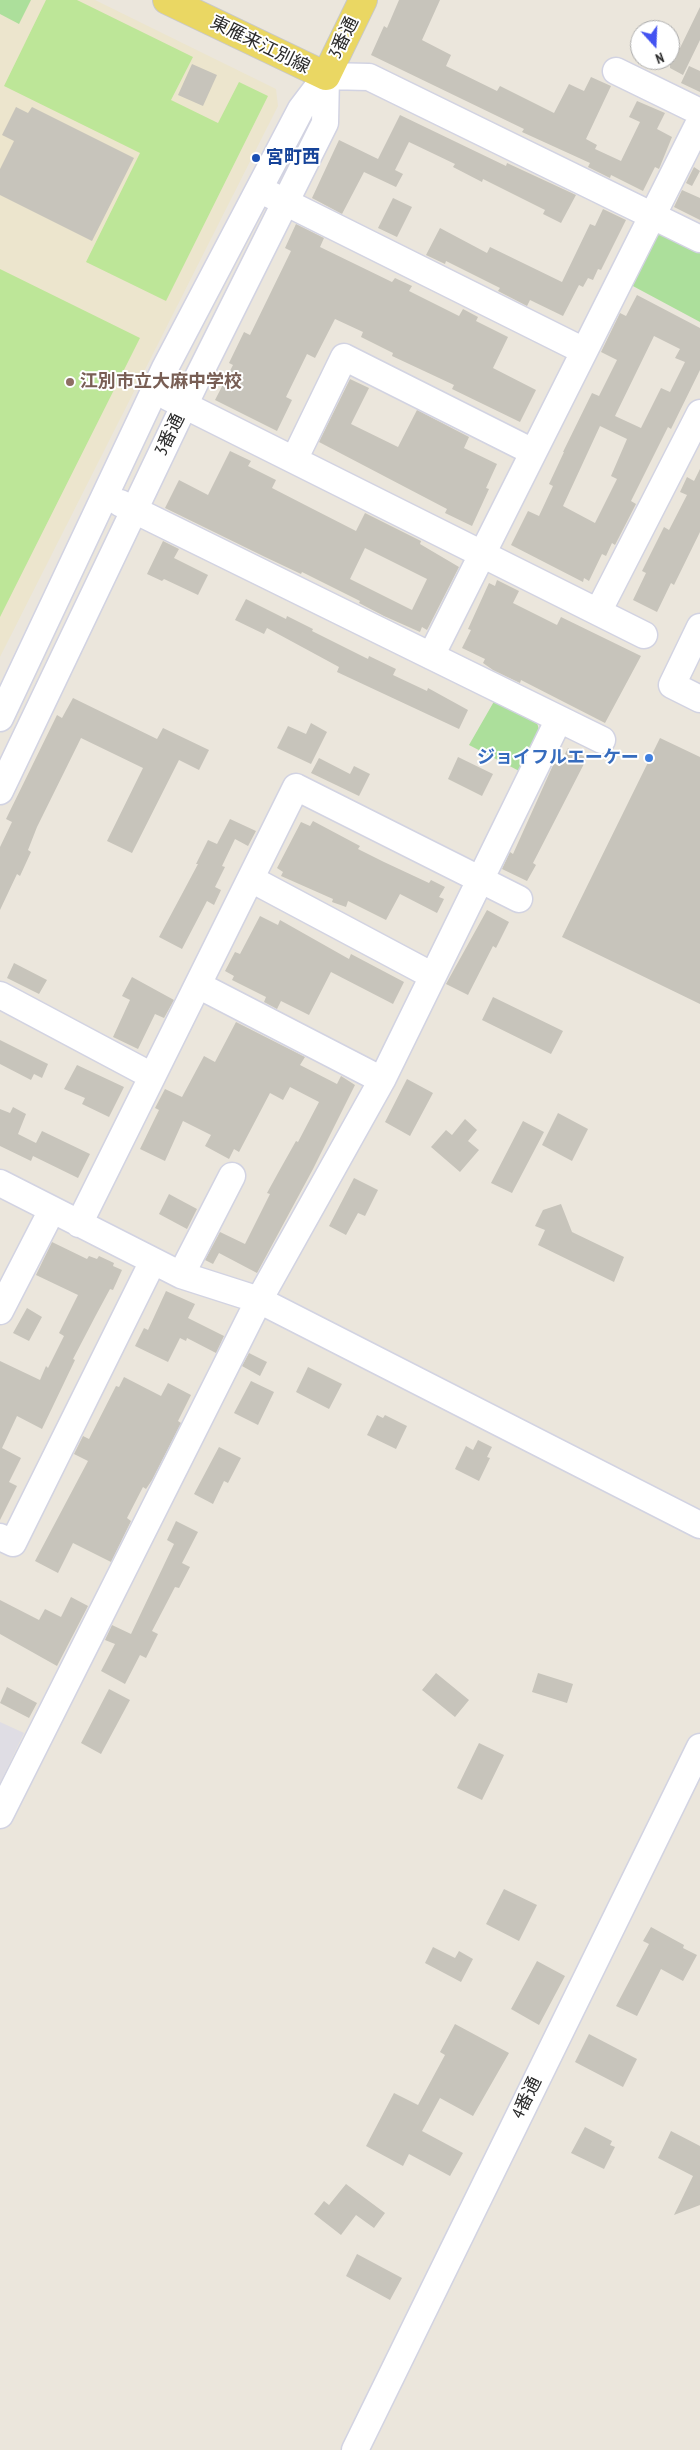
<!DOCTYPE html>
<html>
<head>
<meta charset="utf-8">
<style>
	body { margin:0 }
	#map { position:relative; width:700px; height:2450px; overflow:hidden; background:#ebe6dc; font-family:"PT Sans Narrow",sans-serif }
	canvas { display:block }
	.north { position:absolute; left:630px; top:20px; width:50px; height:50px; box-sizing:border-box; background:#fff; border:1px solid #aaa; border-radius:50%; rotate:160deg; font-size:14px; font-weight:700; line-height:20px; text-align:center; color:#2a2a2a }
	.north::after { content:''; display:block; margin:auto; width:18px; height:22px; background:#4453f1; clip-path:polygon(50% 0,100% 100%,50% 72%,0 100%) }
</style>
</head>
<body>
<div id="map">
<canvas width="700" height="2450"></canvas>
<div class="north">N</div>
</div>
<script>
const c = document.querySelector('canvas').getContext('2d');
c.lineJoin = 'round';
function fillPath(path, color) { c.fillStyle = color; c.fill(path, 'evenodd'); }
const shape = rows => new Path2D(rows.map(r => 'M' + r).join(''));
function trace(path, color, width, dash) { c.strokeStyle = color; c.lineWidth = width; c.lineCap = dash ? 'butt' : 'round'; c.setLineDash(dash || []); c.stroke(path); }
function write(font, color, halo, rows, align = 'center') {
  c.font = font + ' "PT Sans Narrow","Noto Sans JP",sans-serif'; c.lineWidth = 4; c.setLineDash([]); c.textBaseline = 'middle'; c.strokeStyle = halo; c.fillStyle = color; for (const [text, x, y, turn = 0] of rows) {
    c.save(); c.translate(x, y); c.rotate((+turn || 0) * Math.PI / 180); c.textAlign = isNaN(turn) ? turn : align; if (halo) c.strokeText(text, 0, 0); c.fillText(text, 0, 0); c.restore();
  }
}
fillPath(shape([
	[0,1722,24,1733,0,1783]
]), '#dfdde4');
fillPath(shape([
	[0,0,95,0,276,89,278,106,0,657]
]), '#ece5cd');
fillPath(shape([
	[0,0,31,0,19,24,0,14],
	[656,230,700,252,700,322,631,285],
	[496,698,536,719,541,737,523,773,469,745]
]), '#acdf9b');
fillPath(shape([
	[46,0,77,0,193,57,171,100,218,123,239,82,268,96,166,301,86,262,140,153,4,86],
	[0,269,140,338,0,617]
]), '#bde698');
fillPath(shape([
	[399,0,440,0,422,40,451,55,446,66,497,91,500,86,554,113,569,84,584,91,591,77,611,86,586,139,597,145,595,149,621,161,640,122,629,117,637,101,665,113,657,129,672,137,659,169,655,167,643,191,611,175,610,178,588,167,590,163,522,132,524,129,371,55,384,26,387,28],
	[700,7,700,40,683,75,670,68,670,43,680,48],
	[192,64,217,75,203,106,178,95],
	[689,66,700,71,700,92,681,83],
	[16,107,28,113,32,107,134,158,92,241,0,195,0,169,14,141,2,135],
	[400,115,506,166,507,163,576,195,561,223,543,214,545,210,483,179,482,182,453,167,455,164,409,142,395,170,403,174,396,187,364,172,342,214,312,198,339,140,378,159],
	[694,167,700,171,692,186,686,183],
	[682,190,700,198,700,220,674,207],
	[393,198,412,207,397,237,378,228],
	[603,209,626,220,601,270,598,269,593,280,588,278,583,287,579,285,563,316,530,300,527,306,498,291,500,288,446,261,445,264,426,255,440,228,487,253,490,247,562,282,590,224,595,226],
	[296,224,324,238,320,247,392,282,395,278,412,286,409,291,459,316,463,309,478,317,476,321,508,337,493,368,536,390,520,422,452,389,454,385,392,356,393,353,361,337,363,332,335,319,315,358,307,354,286,397,292,400,277,431,215,400,233,365,229,363,244,332,250,335,291,251,285,248],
	[637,295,700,328,700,370,671,429,668,427,631,501,636,504,615,545,612,543,606,556,602,554,589,581,584,578,583,582,511,545,528,511,539,516,553,486,549,484,564,452,563,452,592,393,599,396,617,360,601,352,620,313,626,316],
	[654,336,680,349,675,358,685,362,670,392,661,388,641,428,615,416],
	[600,426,627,439,611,476,617,479,595,523,563,506],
	[350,379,369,388,351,424,398,447,417,410,469,437,464,448,497,464,486,488,489,489,472,526,445,513,447,509,319,442],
	[230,451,251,461,248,466,276,480,272,488,309,507,356,531,365,513,421,541,420,544,459,567,427,630,422,627,420,632,384,616,359,603,360,601,302,572,301,574,263,556,165,508,179,480,208,495],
	[365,548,427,579,412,610,350,579],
	[700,469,700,532,674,585,671,583,657,612,633,600,646,573,642,571,664,527,669,530,687,495,680,492,687,477,694,481],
	[163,541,179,549,174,558,208,575,198,595,164,579,162,581,147,574],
	[497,580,519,591,513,603,557,625,561,617,641,656,605,723,521,680,520,683,493,670,483,663,485,659,462,648,471,630,468,629,489,583,495,586],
	[246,599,286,619,287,616,313,629,312,631,368,659,369,656,396,669,393,675,427,691,428,688,468,710,459,729,337,672,339,667,267,628,264,634,235,620],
	[73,698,157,739,163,728,209,750,199,770,179,760,132,853,107,841,143,768,81,738,37,827,28,850,31,852,20,876,17,874,0,910,0,847,12,822,6,819,57,715,62,718],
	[311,723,327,732,311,764,277,748,288,726,306,734],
	[660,738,700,757,700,1004,562,937],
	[568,748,587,758,533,863,536,865,527,881,502,869,510,852,513,854,554,763,559,766],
	[458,757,493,774,482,796,448,779],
	[319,758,350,774,354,766,370,774,359,796,311,773],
	[230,819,256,831,248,846,235,839,222,866,225,867,215,887,221,890,214,905,207,901,182,949,159,937,198,864,196,864,208,840,217,844],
	[313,821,360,846,358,849,384,862,429,883,431,880,445,887,439,897,444,899,437,913,400,894,386,920,348,901,346,907,332,902,333,899,281,876,283,872,277,868,301,822,310,826],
	[487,910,509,922,496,948,493,946,468,995,446,984],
	[260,916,278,925,280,920,349,959,351,954,404,982,393,1004,331,972,309,1015,281,1001,277,1009,264,1002,266,997,232,980,234,976,225,971,235,952,240,954],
	[14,963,47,980,39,994,7,978],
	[132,977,174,1000,164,1018,155,1014,138,1049,113,1037,130,1000,122,996],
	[493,997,563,1031,551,1054,482,1020],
	[236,1022,305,1057,300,1065,337,1084,341,1076,355,1085,313,1169,257,1273,219,1253,213,1264,205,1260,220,1232,245,1244,270,1194,267,1193,278,1173,296,1141,298,1142,319,1102,290,1087,283,1100,270,1093,239,1152,234,1149,229,1159,205,1146,211,1135,183,1121,165,1161,140,1149,159,1110,155,1108,165,1089,182,1097,204,1056,215,1062],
	[0,1040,48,1064,42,1078,34,1074,31,1080,0,1064],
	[77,1065,124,1087,109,1117,82,1104,85,1098,64,1089],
	[407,1079,433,1093,410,1136,385,1122],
	[13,1107,26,1114,18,1134,36,1143,42,1131,90,1154,78,1178,33,1156,31,1161,0,1146,0,1109,10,1113],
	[558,1113,588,1129,572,1161,542,1145],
	[465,1119,477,1130,468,1141,479,1150,460,1172,431,1147,446,1130,452,1135],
	[523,1121,544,1132,512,1193,491,1183],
	[354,1178,378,1190,365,1216,358,1213,346,1235,329,1226],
	[169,1194,197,1209,187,1229,159,1214],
	[561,1204,572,1232,624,1257,614,1282,538,1245,545,1230,535,1226,543,1210],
	[52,1242,87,1259,89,1256,97,1259,99,1256,114,1263,113,1266,122,1270,113,1290,110,1289,96,1315,73,1359,75,1360,42,1429,17,1416,2,1448,21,1458,9,1482,17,1486,0,1520,0,1361,40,1380,46,1366,48,1368,64,1336,59,1333,78,1295,36,1275],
	[166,1291,195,1304,188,1318,224,1336,216,1353,187,1338,186,1341,180,1338,168,1362,135,1346,144,1328,148,1330],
	[27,1308,42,1317,29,1341,13,1333],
	[249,1353,267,1362,260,1376,242,1366],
	[308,1367,342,1384,329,1409,296,1392],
	[124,1377,161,1396,168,1383,191,1395,178,1421,181,1423,152,1480,146,1489,143,1487,127,1518,131,1521,111,1562,73,1543,58,1573,35,1561,88,1461,74,1454,83,1436,89,1439,116,1386,119,1387],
	[251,1381,274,1392,258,1425,234,1413],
	[377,1415,383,1418,385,1415,407,1426,396,1449,367,1435],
	[478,1440,492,1447,487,1457,490,1458,479,1481,455,1469,466,1446,473,1450],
	[219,1447,241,1458,228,1483,224,1481,213,1504,194,1494],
	[176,1521,198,1532,182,1563,190,1567,179,1588,175,1587,152,1631,158,1634,146,1658,140,1655,125,1684,101,1671,115,1644,105,1640,112,1625,131,1634,174,1544,167,1540],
	[71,1597,88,1606,57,1666,0,1634,0,1600,39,1620,45,1609,61,1617],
	[436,1673,469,1700,455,1717,422,1690],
	[538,1673,573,1684,567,1703,532,1692],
	[7,1687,37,1703,29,1718,0,1703],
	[109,1689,130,1700,101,1754,81,1743],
	[479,1743,504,1755,482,1800,457,1788],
	[504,1889,537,1905,519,1941,486,1924],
	[651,1927,684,1945,683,1948,697,1955,683,1981,661,1969,637,2016,616,2006,649,1944,643,1941],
	[433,1947,455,1958,459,1951,473,1959,461,1982,425,1963],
	[537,1961,565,1976,539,2025,511,2009],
	[455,2024,509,2053,473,2116,440,2098,422,2131,463,2153,450,2176,409,2154,403,2166,366,2146,394,2093,418,2105,445,2055,440,2052],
	[589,2034,637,2059,623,2087,575,2062],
	[585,2127,612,2141,610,2145,615,2147,604,2169,571,2153],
	[671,2131,700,2146,700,2205,674,2215,693,2176,658,2158],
	[346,2184,385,2213,374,2228,356,2215,341,2235,314,2214,324,2201,329,2205],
	[357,2254,402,2278,390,2300,346,2276]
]), '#c7c4bb');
const minor = shape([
	[616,71,700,112],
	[326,76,369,77,700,239],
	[271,195,584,351],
	[168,397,644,635],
	[294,460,344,357,533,452],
	[120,503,602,740],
	[598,612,700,413],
	[700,627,672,685,700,699],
	[431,656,700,121],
	[0,718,165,368,301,109,326,76],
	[0,791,195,383,325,123,326,76],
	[251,879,433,976],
	[198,985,382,1080],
	[0,995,152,1076],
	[0,1183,181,1275,259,1300,700,1525],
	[79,1224,296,787,519,899],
	[181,1275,232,1176],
	[0,1311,52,1210],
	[0,1537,13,1543,153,1261],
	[0,1815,259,1300,382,1080,559,719],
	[355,2450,700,1747]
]);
const major = shape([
	[167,0,326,76,363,0]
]);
trace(minor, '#d2d3e2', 29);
trace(major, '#c8c8c8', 30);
trace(minor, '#fff', 26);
trace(major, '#ead763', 28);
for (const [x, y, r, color] of [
	[256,158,5,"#1a4fb4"],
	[70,382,5,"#8d6e63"],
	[649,758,5,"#3f7fe0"]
]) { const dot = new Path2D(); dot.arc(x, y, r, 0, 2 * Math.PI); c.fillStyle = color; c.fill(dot); trace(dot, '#fff', 2); }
write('18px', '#2a2a2a', '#fff', [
	["3番通",344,38,-64],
	["東雁来江別線",260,45,26],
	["3番通",170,435,-64],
	["4番通",527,2098,-64]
]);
write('bold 18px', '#164399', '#fff', [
	["宮町西",266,158]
], 'left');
write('bold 18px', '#785e54', '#fff', [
	["江別市立大麻中学校",80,382]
], 'left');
write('bold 18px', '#366cbe', '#fff', [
	["ジョイフルエーケー",639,758]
], 'right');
</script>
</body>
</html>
